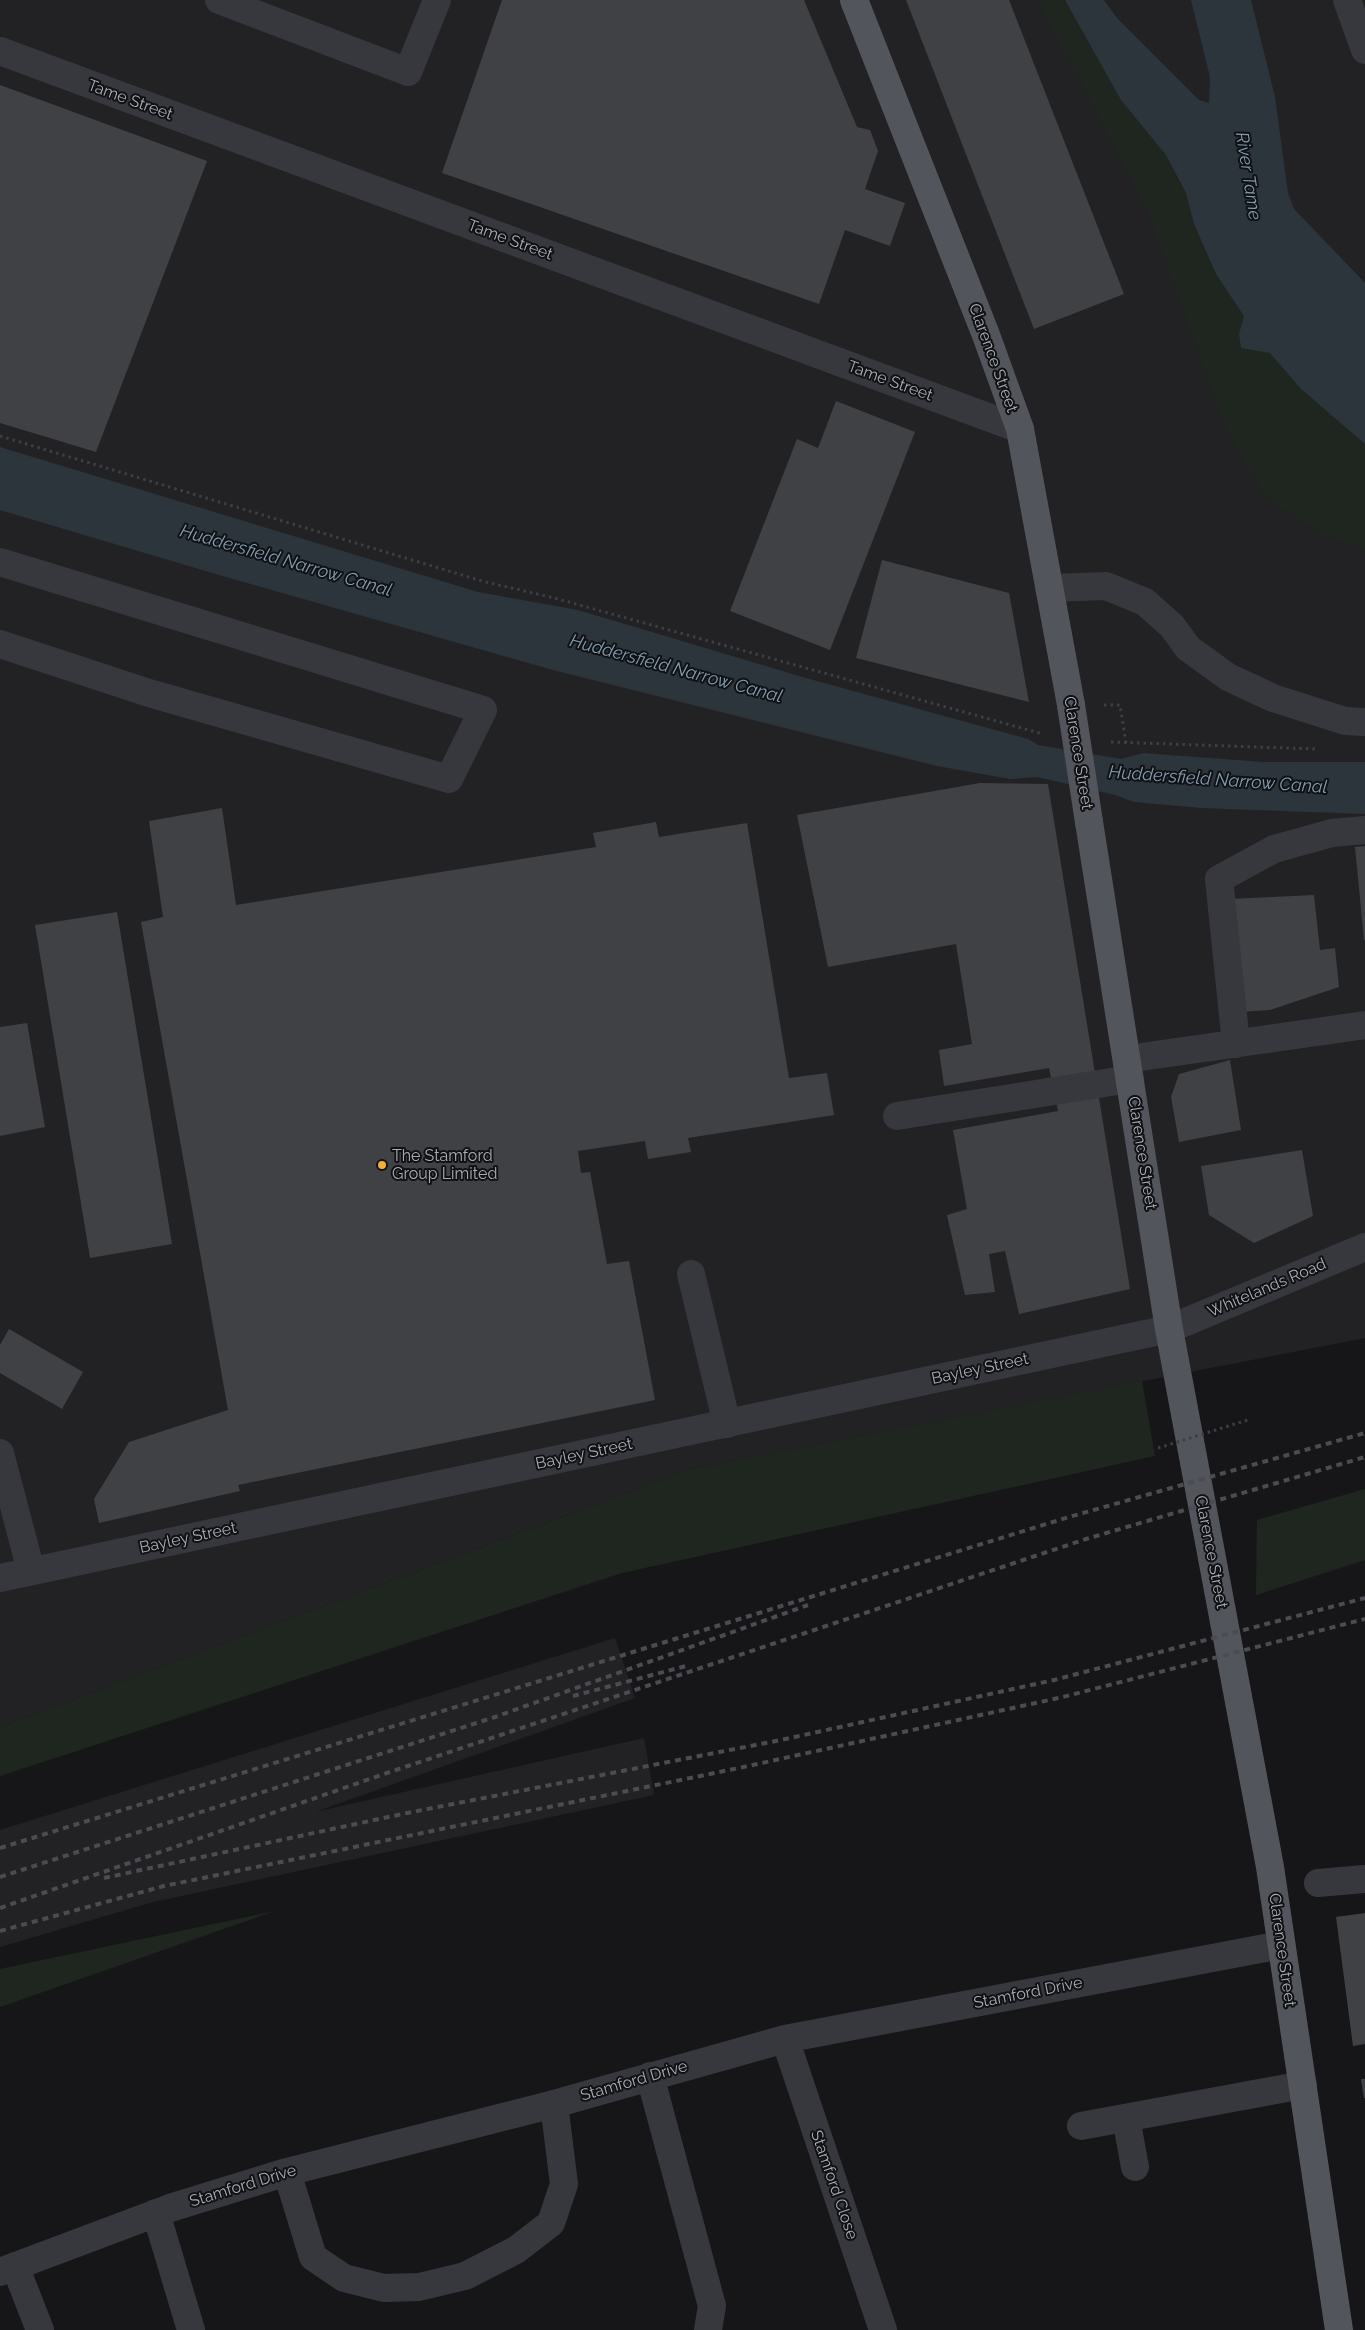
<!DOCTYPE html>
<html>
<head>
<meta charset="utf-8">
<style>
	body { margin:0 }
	canvas { display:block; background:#161618 }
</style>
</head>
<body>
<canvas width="1365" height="2330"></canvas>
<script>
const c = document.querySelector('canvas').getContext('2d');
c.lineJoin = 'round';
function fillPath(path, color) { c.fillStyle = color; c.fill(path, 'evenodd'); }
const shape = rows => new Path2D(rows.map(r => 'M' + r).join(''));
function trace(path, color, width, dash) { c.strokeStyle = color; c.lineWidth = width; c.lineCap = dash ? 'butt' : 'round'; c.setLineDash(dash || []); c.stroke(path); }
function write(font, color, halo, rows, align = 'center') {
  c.font = font + ' Raleway,sans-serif'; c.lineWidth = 4; c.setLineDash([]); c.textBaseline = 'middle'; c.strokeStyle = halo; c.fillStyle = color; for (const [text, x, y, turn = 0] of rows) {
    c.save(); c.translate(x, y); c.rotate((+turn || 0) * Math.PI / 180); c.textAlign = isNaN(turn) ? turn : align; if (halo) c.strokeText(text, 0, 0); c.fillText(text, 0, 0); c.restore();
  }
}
fillPath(shape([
	[0,0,1365,0,1365,1338,691,1469,0,1727],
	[615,1638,635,1698,315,1812,644,1738,654,1795,153,1902,0,1947,0,1830]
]), '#222225');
fillPath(shape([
	[1038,0,1065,0,1121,100,1166,155,1186,194,1194,224,1216,274,1244,316,1239,334,1241,348,1270,352,1301,389,1365,444,1365,548,1329,538,1266,498,1225,426,1148,211],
	[1142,1381,1155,1456,622,1573,0,1776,0,1727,691,1469],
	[1365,1489,1365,1560,1256,1595,1257,1520],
	[275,1911,0,2007,0,1969]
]), '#1e261f');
fillPath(shape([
	[1065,0,1104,0,1117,18,1199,100,1209,103,1210,77,1191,0,1251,0,1275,97,1288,193,1294,209,1365,283,1365,444,1301,389,1270,353,1241,348,1239,334,1244,316,1216,274,1194,224,1186,193,1166,155,1121,100],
	[0,447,478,592,578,610,806,678,1028,739,1038,745,1121,759,1143,753,1263,762,1365,762,1365,814,1202,808,1134,802,1115,795,1037,777,1010,779,937,766,553,670,219,575,0,510]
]), '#2c353c');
fillPath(shape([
	[502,0,804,0,857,127,870,130,878,151,865,189,905,203,890,246,845,230,819,304,442,173],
	[906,0,1009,0,1124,294,1034,329],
	[0,85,207,161,96,452,0,423],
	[836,401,915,432,830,650,730,611,797,439,818,448],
	[882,560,1009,593,1029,702,856,658],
	[980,783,1048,784,1130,1289,1019,1314,1005,1251,989,1254,995,1292,965,1295,947,1215,967,1209,953,1130,1058,1111,1049,1068,944,1086,939,1050,972,1044,956,944,828,967,797,815],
	[222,808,236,905,596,847,593,833,656,822,659,837,747,823,789,1078,827,1073,834,1115,688,1138,691,1152,648,1159,645,1141,578,1151,581,1173,590,1172,607,1264,629,1261,655,1400,238,1485,240,1491,99,1523,94,1499,129,1442,228,1410,141,922,163,917,149,821],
	[1365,846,1365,940,1364,940,1355,847],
	[1314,895,1320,950,1335,948,1339,987,1270,1010,1239,1012,1230,899],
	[117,912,172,1244,90,1258,35,925],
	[27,1023,45,1127,0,1136,0,1027],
	[1230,1060,1241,1130,1179,1142,1171,1097,1179,1074],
	[1302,1150,1313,1216,1254,1243,1209,1215,1201,1166],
	[9,1329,83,1372,62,1409,0,1373,0,1345],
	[1365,1913,1365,2044,1353,2046,1336,1917],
	[1361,2079,1365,2079,1365,2098,1364,2098]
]), '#404145');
trace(shape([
	[0,436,482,581,558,599,1043,734],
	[1104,705,1120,705,1126,743],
	[1111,742,1317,749]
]), '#3d3f44', 3, [2.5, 4]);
trace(shape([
	[219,0,408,72,437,0],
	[1347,0,1365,50],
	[0,51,1020,429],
	[0,562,483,710,449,779,149,693,0,644],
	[1049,588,1106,586,1145,602,1172,626,1188,648,1228,677,1273,698,1345,721,1365,722],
	[1236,1044,1219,879,1274,849,1332,833,1365,830],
	[1127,1059,1365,1025],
	[897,1116,1130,1079],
	[691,1274,727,1424],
	[0,1453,31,1571],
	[0,1578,1169,1329,1365,1247],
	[1318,1883,1365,1879],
	[785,2039,883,2330],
	[650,2076,712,2306,708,2330],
	[1126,2118,1135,2167],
	[1081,2126,1303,2085],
	[287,2172,313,2257,344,2278,384,2288,419,2287,465,2276,516,2250,551,2223,564,2184,554,2104],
	[156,2213,191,2330],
	[15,2266,40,2330],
	[0,2272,170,2208,287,2172,554,2104,785,2039,1281,1945]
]), '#37383d', 28);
trace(shape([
	[854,0,986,335,1020,429,1071,705],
	[1089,822,1169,1329,1270,1867,1339,2330]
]), '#53555c', 28);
trace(shape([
	[573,1696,686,1666],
	[0,1848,1069,1517,1365,1433],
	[0,1877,495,1717,808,1605],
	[104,1878,407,1813,781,1740,1054,1680,1365,1598],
	[0,1908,384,1774,1086,1539,1365,1457],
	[0,1931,164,1886,739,1768,1063,1697,1365,1619]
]), '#4a4c52', 4, [6, 5]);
trace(shape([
	[1158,1448,1251,1419]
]), '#3d3f44', 3, [2.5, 4]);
trace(shape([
	[1071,705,1089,822]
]), '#53555c', 28);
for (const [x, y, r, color] of [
	[382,1165,5,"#f2b134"]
]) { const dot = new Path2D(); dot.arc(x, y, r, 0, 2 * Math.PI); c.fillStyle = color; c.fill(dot); trace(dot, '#111113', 2); }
write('16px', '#a8adb8', '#111113', [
	["Tame Street",130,100,20],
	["Tame Street",510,240,20],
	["Clarence Street",993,358,70],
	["Tame Street",890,381,20],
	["Clarence Street",1078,753,81],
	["Clarence Street",1142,1153,81],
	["Whitelands Road",1267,1288,-23],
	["Bayley Street",980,1369,-12],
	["Bayley Street",584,1454,-12],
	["Bayley Street",188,1538,-12],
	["Clarence Street",1211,1552,79],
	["Clarence Street",1282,1950,82],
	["Stamford Drive",1028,1993,-11],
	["Stamford Drive",634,2081,-16],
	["Stamford Close",834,2185,71],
	["Stamford Drive",243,2186,-17]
]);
write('16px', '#a8adb8', '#111113', [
	["The Stamford",392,1156],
	["Group Limited",392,1174]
], 'left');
write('italic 18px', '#7f9bb3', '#111113', [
	["River Tame",1248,176,81],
	["Huddersfield Narrow Canal",286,561,16],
	["Huddersfield Narrow Canal",676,669,15],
	["Huddersfield Narrow Canal",1218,780,4]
]);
</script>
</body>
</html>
